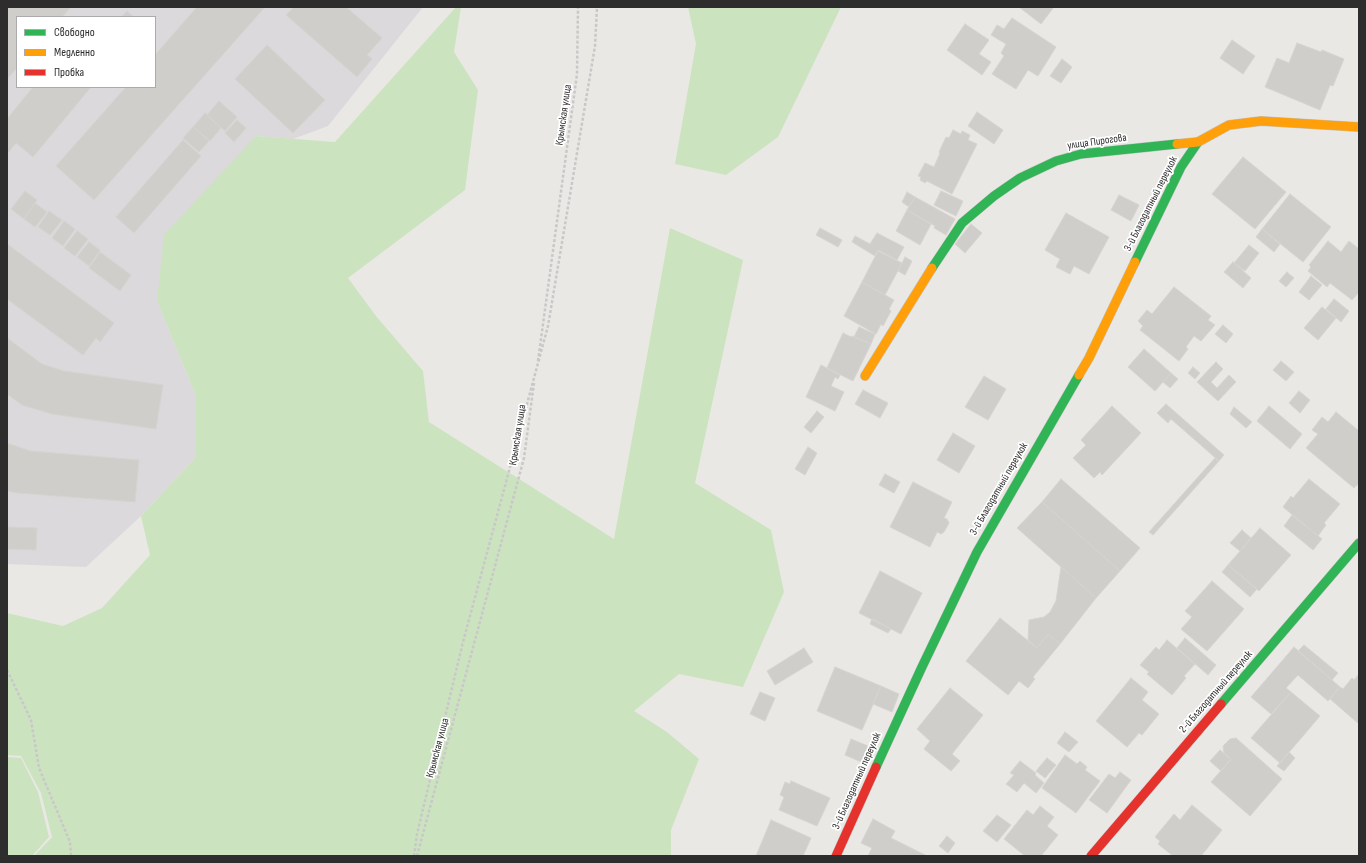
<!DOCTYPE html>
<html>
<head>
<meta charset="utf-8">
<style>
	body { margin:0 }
	#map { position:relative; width:1366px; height:863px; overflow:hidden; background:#eae8e4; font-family:"Sofia Sans Condensed",sans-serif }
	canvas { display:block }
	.frame { position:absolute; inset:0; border:8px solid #2d2d2d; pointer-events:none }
	.legend { position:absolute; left:16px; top:16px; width:140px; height:72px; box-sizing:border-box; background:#fff; border:1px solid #ababab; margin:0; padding:5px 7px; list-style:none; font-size:12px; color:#2d2d2d }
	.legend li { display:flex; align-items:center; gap:8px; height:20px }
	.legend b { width:20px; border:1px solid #ababab }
</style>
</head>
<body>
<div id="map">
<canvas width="1366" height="863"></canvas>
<div class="frame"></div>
<ul class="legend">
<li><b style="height:5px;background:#30b455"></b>Свободно</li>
<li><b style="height:5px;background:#ff9f0a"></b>Медленно</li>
<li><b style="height:5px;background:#e5322d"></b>Пробка</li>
</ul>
</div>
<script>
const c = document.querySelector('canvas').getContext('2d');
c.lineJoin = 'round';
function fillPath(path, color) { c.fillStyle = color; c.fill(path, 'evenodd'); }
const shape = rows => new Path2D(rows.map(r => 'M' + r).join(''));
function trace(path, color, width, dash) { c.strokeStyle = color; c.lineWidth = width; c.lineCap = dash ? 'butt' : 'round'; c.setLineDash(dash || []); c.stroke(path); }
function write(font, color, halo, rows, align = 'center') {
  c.font = font + ' "Sofia Sans Condensed",sans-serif'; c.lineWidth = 3.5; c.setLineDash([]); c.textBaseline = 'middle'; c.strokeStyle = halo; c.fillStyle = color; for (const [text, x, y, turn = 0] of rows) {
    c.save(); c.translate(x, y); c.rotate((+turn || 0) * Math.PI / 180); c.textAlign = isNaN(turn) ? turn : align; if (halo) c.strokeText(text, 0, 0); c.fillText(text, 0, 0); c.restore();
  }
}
fillPath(shape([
	[7,7,423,7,328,126,293,139,256,136,157,301,196,396,196,457,141,516,86,567,7,564],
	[17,17,155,17,155,87,17,87]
]), '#dbd9db');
fillPath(shape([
	[456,7,461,7,454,52,478,90,465,190,348,278,376,316,423,371,429,422,614,539,670,228,743,260,695,483,771,530,784,592,743,687,679,674,634,711,667,732,699,759,671,830,671,856,34,856,52,837,41,793,21,756,7,755,7,613,63,626,102,608,150,555,141,516,196,457,196,396,157,301,164,235,256,136,335,142],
	[688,7,841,7,778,137,726,175,675,164,696,44],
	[7,757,21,758,38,792,49,837,32,856,7,856]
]), '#cce3c0');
const building = shape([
	[7,7,71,7,62,17,17,17,17,68,7,79,7,7],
	[197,7,265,7,94,200,56,166,126,87,155,87,155,55,197,7],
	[294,7,346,7,382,38,367,55,372,59,357,77,286,15,294,7],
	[1019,7,1054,7,1041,24,1019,7],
	[127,11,134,17,121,17,127,11],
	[1012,18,1056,47,1038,76,1028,70,1016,89,992,74,1004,56,1001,53,1006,44,991,35,997,25,1004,29,1012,18],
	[965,24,989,40,979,54,991,62,982,75,947,50,965,24],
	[1232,40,1255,56,1243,74,1220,58,1232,40],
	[1297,43,1321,52,1322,50,1344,59,1333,86,1330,85,1320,110,1265,87,1277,58,1289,63,1297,43],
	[267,45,325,100,293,133,235,79,267,45],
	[1062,59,1072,67,1061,83,1050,76,1062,59],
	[33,87,91,87,33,157,16,143,8,153,7,152,7,119,33,87],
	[219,101,237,117,225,131,207,115,219,101],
	[977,112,1003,130,994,144,968,126,977,112],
	[205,113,221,128,210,141,193,127,205,113],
	[237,120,246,128,234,142,225,133,237,120],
	[193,127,209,141,199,152,183,138,193,127],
	[953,130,961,134,962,131,970,135,968,140,977,144,952,194,927,181,925,183,920,180,921,177,918,176,925,163,934,167,940,153,939,152,946,137,949,138,953,130],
	[183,140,201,156,134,233,116,217,183,140],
	[1243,157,1286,192,1255,229,1212,194,1243,157],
	[25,191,37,200,24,219,11,209,25,191],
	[941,191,963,201,956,216,934,205,941,191],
	[907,192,915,197,909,207,902,202,907,192],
	[1290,194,1331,227,1303,262,1262,229,1290,194],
	[1119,195,1139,205,1131,221,1111,210,1119,195],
	[915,197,955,219,946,235,934,228,935,226,907,210,915,197],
	[35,203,47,212,35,227,24,219,35,203],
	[907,210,931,224,920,245,896,231,907,210],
	[49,211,62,220,50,235,38,227,49,211],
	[1066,213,1109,237,1089,274,1074,266,1070,274,1056,267,1060,259,1045,250,1066,213],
	[64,221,75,229,63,246,52,238,64,221],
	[971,224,982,233,965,253,955,244,971,224],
	[820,228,842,240,838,247,816,235,820,228],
	[1262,229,1280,244,1274,252,1256,237,1262,229],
	[77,231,88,239,75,256,64,248,77,231],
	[877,233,904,247,897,260,878,250,875,256,852,242,855,236,870,244,877,233],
	[1328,241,1341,252,1349,241,1359,249,1359,292,1352,300,1330,283,1327,287,1308,271,1311,267,1309,265,1328,241],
	[89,242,100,250,89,266,77,257,89,242],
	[7,244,114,323,100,342,96,338,83,355,7,299,7,244],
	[1249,245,1259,253,1245,271,1234,263,1249,245],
	[878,251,902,263,885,295,862,282,878,251],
	[100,252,131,275,120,291,89,268,100,252],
	[905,257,912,261,905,275,898,271,905,257],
	[1233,262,1251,278,1243,288,1224,272,1233,262],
	[1287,272,1294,278,1286,287,1279,281,1287,272],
	[1311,276,1322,285,1309,300,1299,292,1311,276],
	[862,282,894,300,889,309,891,311,883,326,881,324,876,334,844,316,862,282],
	[1174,287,1211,316,1208,320,1215,325,1201,341,1194,336,1186,347,1188,349,1179,361,1140,330,1143,326,1138,321,1147,310,1152,314,1174,287],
	[1334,299,1349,311,1341,322,1326,309,1334,299],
	[1322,307,1336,318,1318,340,1304,328,1322,307],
	[1223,325,1233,334,1226,343,1215,334,1223,325],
	[859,327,875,334,871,344,854,337,859,327],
	[843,333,851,337,852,336,871,344,853,381,827,368,843,333],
	[7,338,42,364,64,371,163,385,156,429,52,414,22,405,7,394,7,338],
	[1144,349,1171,373,1155,391,1128,367,1144,349],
	[1281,361,1294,372,1286,381,1273,370,1281,361],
	[1216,362,1223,369,1211,382,1217,388,1229,375,1236,382,1218,401,1197,382,1216,362],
	[821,365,840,375,838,379,835,377,831,386,844,392,835,411,806,397,821,365],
	[1193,367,1200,373,1195,379,1188,373,1193,367],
	[1171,373,1178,379,1170,388,1163,382,1171,373],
	[984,376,1006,389,988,420,965,407,984,376],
	[863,390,888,403,880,418,855,404,863,390],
	[1299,391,1310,400,1300,413,1289,403,1299,391],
	[1166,404,1224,455,1219,461,1171,419,1168,423,1157,413,1166,404],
	[1112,406,1141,433,1102,475,1100,472,1094,478,1073,458,1086,445,1081,440,1112,406],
	[1269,406,1302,434,1290,449,1257,421,1269,406],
	[1234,407,1252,422,1246,428,1230,414,1234,407],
	[817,411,824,417,811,433,804,427,817,411],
	[1336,412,1359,431,1359,483,1354,488,1306,448,1318,434,1312,430,1322,417,1328,422,1336,412],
	[953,433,975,446,959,473,937,460,953,433],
	[7,443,30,451,139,460,135,502,18,493,7,491,7,443],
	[808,447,817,453,805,475,795,469,808,447],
	[1215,458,1219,461,1153,535,1149,532,1215,458],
	[885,474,900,482,894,493,879,485,885,474],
	[1061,479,1140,548,1120,571,1042,502,1061,479],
	[1309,479,1340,504,1324,523,1326,525,1318,536,1283,507,1291,496,1293,498,1309,479],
	[913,482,952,502,944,518,947,519,949,523,944,532,941,534,937,532,930,547,890,527,913,482],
	[1042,502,1120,571,1096,598,1017,528,1042,502],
	[1292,515,1322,539,1313,550,1284,526,1292,515],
	[7,527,37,528,36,550,7,549,7,527],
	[1260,528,1291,555,1259,591,1228,565,1260,528],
	[1242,530,1251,538,1240,551,1230,543,1242,530],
	[1228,565,1257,589,1250,597,1222,572,1228,565],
	[1061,567,1096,598,1060,644,1048,634,1037,648,1028,640,1029,620,1044,617,1050,612,1056,601,1061,567],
	[880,571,922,593,901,634,859,613,880,571],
	[1212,581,1244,609,1207,651,1181,629,1192,617,1185,611,1212,581],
	[1000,618,1037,648,1048,634,1060,644,1033,677,1035,679,1028,688,1019,681,1008,695,966,661,1000,618],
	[872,619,891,629,888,633,870,624,872,619],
	[1185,638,1216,665,1208,675,1177,648,1185,638],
	[1167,640,1195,664,1184,676,1186,678,1172,695,1147,674,1149,672,1140,665,1156,647,1159,650,1167,640],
	[1304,645,1338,673,1332,680,1298,651,1304,645],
	[1294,647,1340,687,1328,701,1298,675,1286,688,1291,692,1271,714,1251,697,1294,647],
	[804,648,813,662,775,685,767,671,804,648],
	[835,667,881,686,862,730,817,711,835,667],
	[1359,674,1359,724,1330,699,1340,687,1343,689,1352,678,1354,680,1359,674],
	[1131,678,1148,692,1142,700,1159,714,1142,735,1139,733,1127,747,1096,721,1131,678],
	[881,686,899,694,892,712,873,704,881,686],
	[950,688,983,715,952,754,960,761,951,771,924,749,930,741,917,729,950,688],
	[760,692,775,698,765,721,750,714,760,692],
	[1291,692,1320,716,1280,763,1251,738,1291,692],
	[1065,732,1078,742,1069,752,1057,743,1065,732],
	[1236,738,1282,779,1250,816,1211,782,1231,759,1224,753,1223,746,1230,739,1236,738],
	[851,739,873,748,866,764,845,755,851,739],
	[1220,750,1231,759,1221,771,1210,761,1220,750],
	[1289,752,1295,758,1284,771,1277,766,1289,752],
	[1065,755,1077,764,1080,761,1087,767,1085,770,1100,781,1076,813,1042,788,1065,755],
	[1047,758,1056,765,1045,778,1036,771,1047,758],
	[1020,761,1036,773,1035,775,1044,783,1036,793,1024,783,1017,792,1006,784,1014,775,1010,773,1020,761],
	[1120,772,1131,780,1107,813,1089,800,1109,774,1115,778,1120,772],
	[791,781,830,798,817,826,779,810,784,797,780,795,785,782,790,784,791,781],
	[1192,805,1222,830,1201,856,1173,856,1158,844,1160,841,1155,837,1174,814,1180,820,1192,805],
	[1040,806,1054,817,1047,826,1058,835,1041,856,1025,856,1004,839,1027,810,1033,815,1040,806],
	[997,815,1011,825,997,842,983,831,997,815],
	[873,819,895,831,891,838,927,856,868,856,872,848,861,843,873,819],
	[771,820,811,838,803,856,756,856,771,820],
	[947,836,955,843,948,853,939,846,947,836]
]);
fillPath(building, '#cfceca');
trace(building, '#d5d4d0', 1);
const fast = shape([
	[1135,262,1181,167,1198,142],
	[932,268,962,223,994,196,1020,178,1056,161,1081,154,1177,144],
	[1221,704,1359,543],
	[876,767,921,669,977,552,1079,375]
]);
const slow = shape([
	[1177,144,1198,142,1229,125,1261,121,1359,127],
	[1079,375,1089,358,1135,262],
	[865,376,932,268]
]);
const jam = shape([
	[836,856,876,767],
	[1091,856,1221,704]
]);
trace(fast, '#c4c4c4', 10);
trace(slow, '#c4c4c4', 10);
trace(jam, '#c4c4c4', 10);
trace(shape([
	[538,361,577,74,578,7],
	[7,670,31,720,39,768,70,842,71,856],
	[414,856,417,834,463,642,548,326,595,46,597,7],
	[417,856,524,458,534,383]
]), '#c8c8c8', 2.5, [3, 2]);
trace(fast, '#30b455', 9);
trace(slow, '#ff9f0a', 9);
trace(jam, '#e5322d', 9);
write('11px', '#2d2d2d', '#fff', [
	["Крымская улица",564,115,-82],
	["улица Пирогова",1097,142,-8],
	["3-й Благодатный переулок",1151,204,-63],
	["Крымская улица",518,435,-81],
	["3-й Благодатный переулок",999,489,-60],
	["2-й Благодатный переулок",1216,692,-49],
	["Крымская улица",438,748,-75],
	["3-й Благодатный переулок",857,781,-66]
]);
</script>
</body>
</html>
